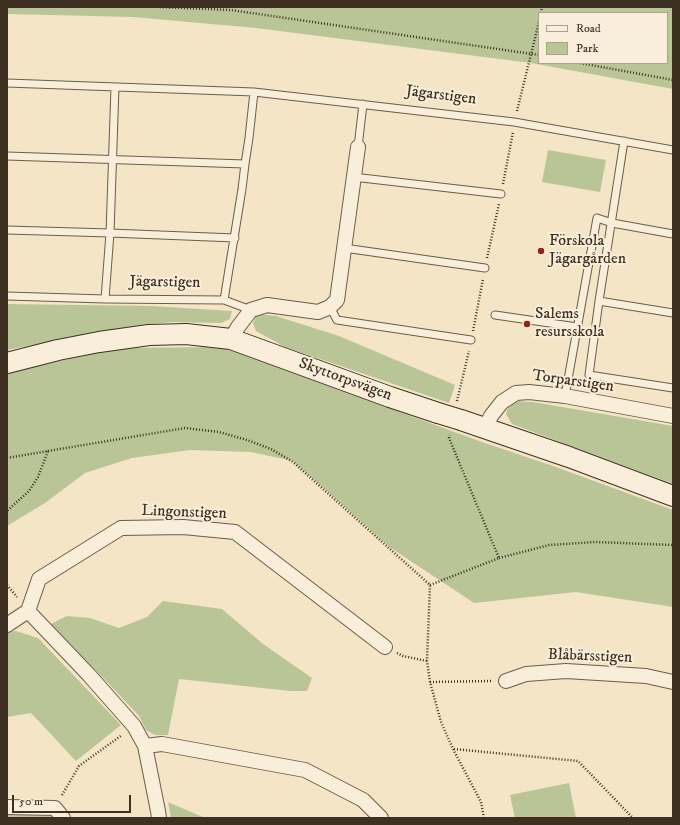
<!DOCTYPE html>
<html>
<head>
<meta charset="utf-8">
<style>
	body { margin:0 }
	#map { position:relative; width:680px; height:825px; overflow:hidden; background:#f4e5c6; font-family:"IM FELL DW Pica",serif }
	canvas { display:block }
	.frame { position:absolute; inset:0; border:8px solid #3d3021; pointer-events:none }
	.legend { position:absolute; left:538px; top:12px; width:130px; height:52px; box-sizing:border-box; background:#f8eeda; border:1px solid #ada290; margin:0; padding:5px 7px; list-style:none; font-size:12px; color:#3d3021 }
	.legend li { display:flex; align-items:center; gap:8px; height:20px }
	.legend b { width:20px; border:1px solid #ada290 }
	.scale { position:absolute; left:12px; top:795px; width:119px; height:18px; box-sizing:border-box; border:2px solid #3d3021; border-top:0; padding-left:5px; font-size:12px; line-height:14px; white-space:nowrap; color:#3d3021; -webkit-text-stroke:3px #f8eeda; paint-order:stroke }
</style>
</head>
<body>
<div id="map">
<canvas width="680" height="825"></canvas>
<div class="frame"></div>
<ul class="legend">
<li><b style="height:5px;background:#f8eeda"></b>Road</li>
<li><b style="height:11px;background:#b9c597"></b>Park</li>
</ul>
<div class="scale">50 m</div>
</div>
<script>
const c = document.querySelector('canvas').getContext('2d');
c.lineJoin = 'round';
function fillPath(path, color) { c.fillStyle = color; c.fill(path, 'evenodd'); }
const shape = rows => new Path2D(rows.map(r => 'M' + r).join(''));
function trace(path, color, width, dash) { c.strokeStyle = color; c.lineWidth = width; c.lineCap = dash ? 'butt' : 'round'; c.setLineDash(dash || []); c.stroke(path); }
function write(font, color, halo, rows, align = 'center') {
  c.font = font + ' "IM FELL DW Pica",serif'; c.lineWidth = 4; c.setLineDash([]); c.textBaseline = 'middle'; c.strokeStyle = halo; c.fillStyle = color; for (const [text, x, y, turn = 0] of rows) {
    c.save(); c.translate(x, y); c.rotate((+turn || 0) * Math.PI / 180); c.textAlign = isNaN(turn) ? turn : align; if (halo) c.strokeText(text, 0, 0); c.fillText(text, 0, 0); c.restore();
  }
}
fillPath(shape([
	[7,7,673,7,673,89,531,63,256,28,133,17,7,14],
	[539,13,667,13,667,63,539,63],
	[548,150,606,160,600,192,542,182],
	[7,304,152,306,232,311,230,319,221,323,172,322,140,325,7,350],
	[257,314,276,316,339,336,455,385,449,403,285,347,256,331,253,323],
	[222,347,482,442,556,467,673,510,673,607,576,592,474,603,391,548,293,461,251,452,190,450,132,458,85,473,45,503,7,526,7,373,117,348],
	[515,401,533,402,673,426,673,484,512,424,506,414,508,408],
	[163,601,222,609,263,644,312,678,307,691,290,691,179,679,168,735,155,735,146,730,139,716,111,686,51,624,67,616,90,618,119,628,147,617],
	[16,631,38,638,121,725,76,761,31,713,7,717,7,632],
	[569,783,576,818,515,818,510,795],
	[168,802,205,818,171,818],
	[45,812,57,817,57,818,7,818,7,813]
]), '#b9c597');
const lane = shape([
	[7,83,254,92,514,122,673,150],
	[624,141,599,301,589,375,673,388],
	[358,147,363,104],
	[7,156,245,164],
	[353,177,501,194],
	[7,230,110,233,235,238],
	[344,248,485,268],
	[7,296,105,299,110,233,115,87],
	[105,299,224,300,242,189,245,164,249,138,254,92],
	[224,300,251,310],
	[599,301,673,313],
	[330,307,337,320,471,340],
	[495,315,577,327],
	[565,396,597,218,612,223,673,234]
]);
const street = shape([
	[231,339,238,327,251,310,267,305,318,312,330,307,337,300,358,147],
	[485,428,491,416,502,402,516,393,529,392,565,396,673,416],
	[28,611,39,579,121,528,183,527,235,532,385,647],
	[7,625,28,611,89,675,134,726,145,746,158,811,159,818],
	[506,681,526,674,566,671,646,676,673,682],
	[145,746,162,744,305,770,363,800,381,818],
	[7,807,55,808,63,818]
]);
const secondary = shape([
	[7,363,58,350,99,342,149,335,186,334,231,339,390,397,438,413],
	[461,420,569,457,673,496]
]);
trace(lane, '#6b5d4a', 9);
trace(street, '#6b5d4a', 16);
trace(secondary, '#3d3021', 22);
trace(shape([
	[160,7,231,10,539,55],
	[541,13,542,7],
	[580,63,673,80],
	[517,111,539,22],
	[503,184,513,132],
	[487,258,499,204],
	[473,331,483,279],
	[457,401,469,351],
	[48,451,185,428,219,432,247,440,271,449,293,462,430,585,427,661,430,682,441,722,453,749,481,802,484,818],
	[7,458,48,451,38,477,29,491,7,511],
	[499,558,549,545,596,542,673,545],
	[7,585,17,597],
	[430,585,499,558,449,438,450,435],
	[397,653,403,656,427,661],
	[430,682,492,681],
	[454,749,578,761,633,818],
	[62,795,79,766,122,735]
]), '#3d3021', 2.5, [1, 2]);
trace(lane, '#f8eeda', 7);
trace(street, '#f8eeda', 14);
trace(secondary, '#f8eeda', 20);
const secondaryBridge = shape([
	[438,413,461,420]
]);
trace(secondaryBridge, '#3d3021', 22, []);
trace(secondaryBridge, '#f8eeda', 20);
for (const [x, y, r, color] of [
	[541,251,4,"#8f2418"],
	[527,324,4,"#8f2418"]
]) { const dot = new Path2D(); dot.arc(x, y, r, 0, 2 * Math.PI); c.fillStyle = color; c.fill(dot); trace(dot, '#f8eeda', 1.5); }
write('16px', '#3d3021', '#f8eeda', [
	["Jägarstigen",441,96,7],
	["Jägarstigen",165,283,1],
	["Skyttorpsvägen",345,380,20],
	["Torparstigen",573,382,8],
	["Lingonstigen",184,513,2],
	["Blåbärsstigen",590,657,2]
]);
write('16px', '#3d3021', '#f8eeda', [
	["Förskola",549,242],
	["Jägargården",549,260],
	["Salems",535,315],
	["resursskola",535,333]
], 'left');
</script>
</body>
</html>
